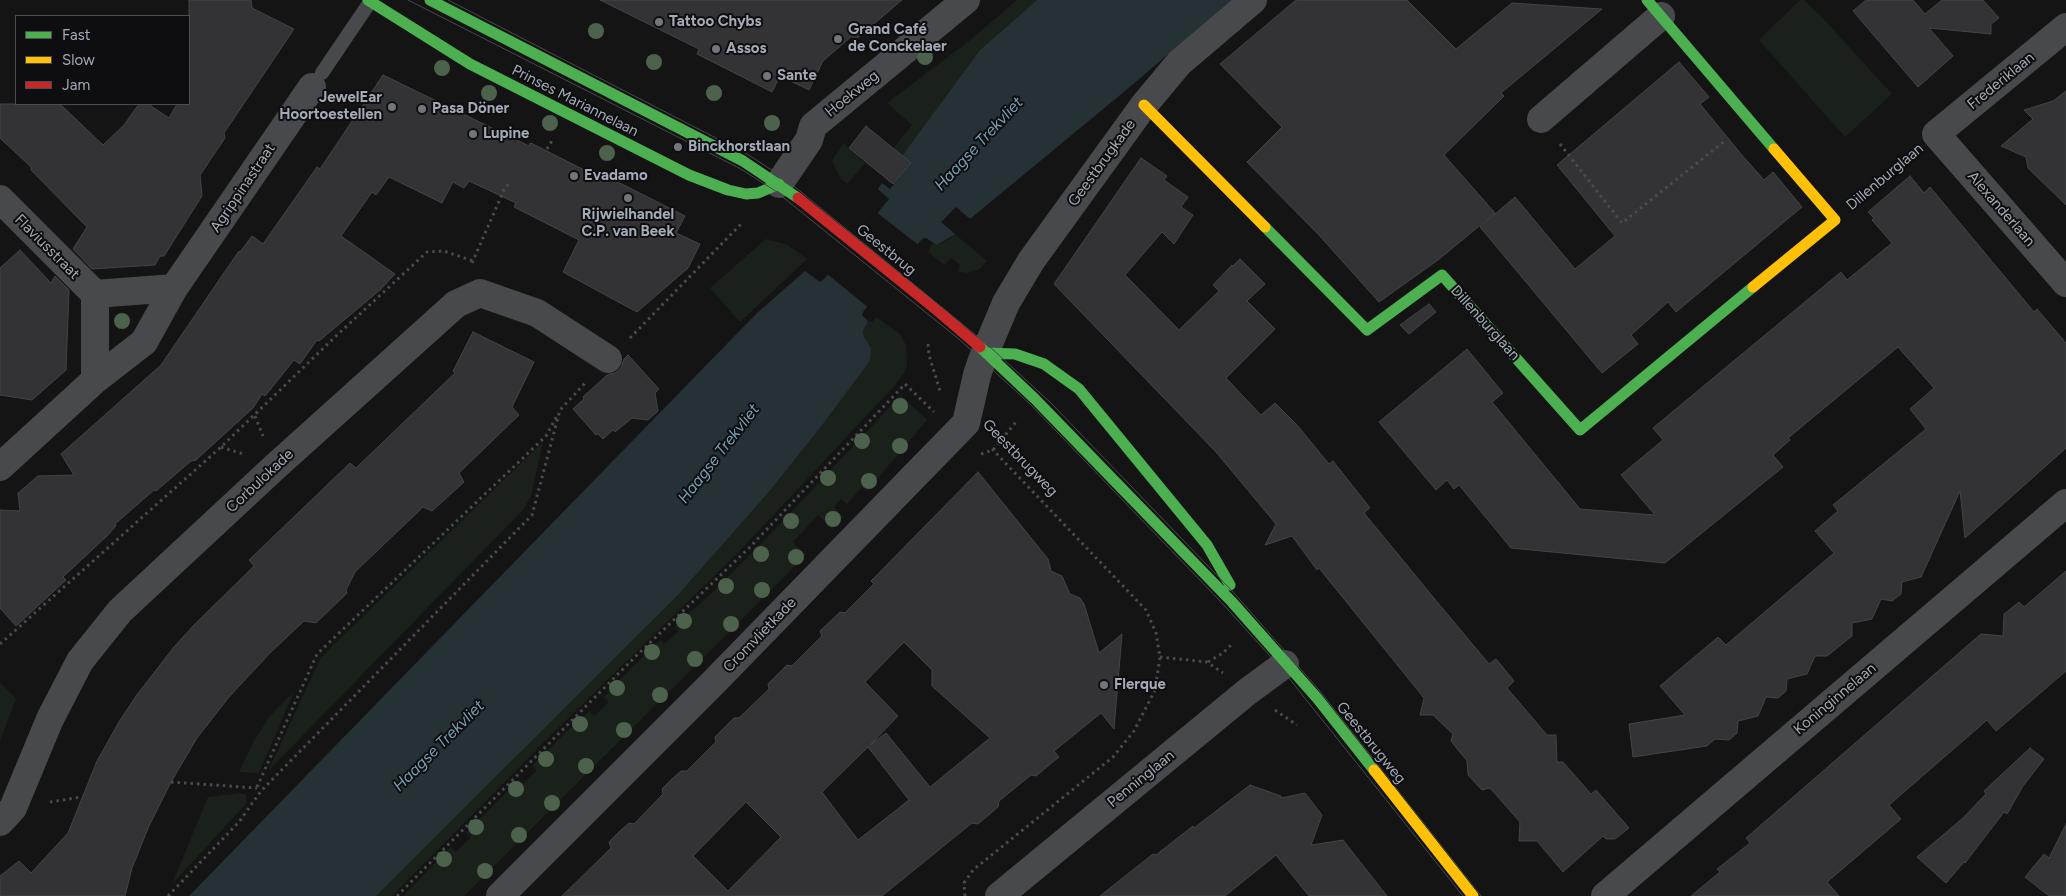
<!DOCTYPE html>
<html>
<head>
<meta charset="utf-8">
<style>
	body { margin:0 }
	#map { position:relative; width:2066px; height:896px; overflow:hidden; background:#141414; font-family:Figtree,sans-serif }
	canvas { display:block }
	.legend { position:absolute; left:15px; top:15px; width:175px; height:90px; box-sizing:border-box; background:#0e0e10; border:1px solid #4a4d52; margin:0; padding:6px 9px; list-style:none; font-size:15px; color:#a3abb6 }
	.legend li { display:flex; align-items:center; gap:10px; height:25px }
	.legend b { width:25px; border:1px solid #4a4d52 }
</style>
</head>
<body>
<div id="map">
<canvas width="2066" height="896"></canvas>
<ul class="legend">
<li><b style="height:6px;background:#4caf50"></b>Fast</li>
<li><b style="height:6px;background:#ffc107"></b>Slow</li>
<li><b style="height:6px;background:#c62828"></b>Jam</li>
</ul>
</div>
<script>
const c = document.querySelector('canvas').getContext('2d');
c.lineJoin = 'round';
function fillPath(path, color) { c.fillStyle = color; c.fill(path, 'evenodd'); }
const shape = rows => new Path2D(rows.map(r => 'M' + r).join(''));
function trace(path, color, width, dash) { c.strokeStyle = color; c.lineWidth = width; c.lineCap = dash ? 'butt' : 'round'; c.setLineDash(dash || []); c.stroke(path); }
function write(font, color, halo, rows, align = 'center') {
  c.font = font + ' Figtree,sans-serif'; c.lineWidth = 4; c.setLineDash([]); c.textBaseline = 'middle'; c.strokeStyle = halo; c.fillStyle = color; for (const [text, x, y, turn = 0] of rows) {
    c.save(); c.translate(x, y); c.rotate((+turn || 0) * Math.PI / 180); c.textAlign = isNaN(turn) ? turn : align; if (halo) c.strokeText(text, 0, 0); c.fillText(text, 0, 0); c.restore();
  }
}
fillPath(shape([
	[1017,0,1037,0,980,50,902,156,893,149,912,125,887,103,969,41],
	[1800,0,1804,0,1821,16,1892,94,1845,137,1759,40],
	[843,143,865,163,847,184,840,178,832,161],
	[955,234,987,261,980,269,967,273,958,271,960,264,951,258,944,265,928,252,933,243,937,245,943,243],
	[766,239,788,245,807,259,740,322,710,288],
	[876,317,900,334,906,345,907,365,905,371,896,384,738,553,558,728,392,896,376,896,678,595,768,493,823,424,870,361,863,331,868,321,872,322],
	[901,395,927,420,867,491,862,487,847,504,841,499,834,507,843,517,832,528,818,515,793,542,806,555,464,896,403,896,451,847,456,852,471,837,466,833,519,780,523,784,537,770,532,766,567,731,590,711,594,716,609,702,604,697,632,667,661,640,664,644,679,631,675,626,715,590,780,524],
	[543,442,531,496,522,511,268,771,321,657],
	[0,683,16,699,0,741],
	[294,692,259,773,239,772,253,743,268,718],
	[242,793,246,795,246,804,172,884,208,797]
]), '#1a211a');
fillPath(shape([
	[1037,0,1231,0,1131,86,970,219,956,207,941,222,955,234,937,245,926,238,922,239,863,312,862,315,868,321,863,331,864,337,871,348,870,361,823,424,768,493,678,595,376,896,189,896,757,313,805,271,820,282,824,279,889,199,878,189,882,183,890,189,911,163,902,156,980,50]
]), '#263136');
fillPath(shape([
	[876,212,920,246,869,308,826,273]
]), '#141414');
const building = shape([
	[189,0,251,0,252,8,294,29,224,133,225,138,200,175,202,196,164,256,160,256,155,265,92,269,73,249,87,227,31,170,31,167,0,138,0,104,60,104,103,145,124,125,139,104,148,104,169,118,177,104,189,104,189,0],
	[600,0,902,0,855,40,852,36,823,61,809,90,780,76,772,92,697,54,699,49,600,0],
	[1296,0,1407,0,1456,49,1512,3,1602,9,1501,93,1504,96,1444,155,1495,213,1438,260,1379,302,1318,234,1247,162,1282,127,1220,64,1296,0],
	[1866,0,1913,0,1925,14,1942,0,1983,0,1999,18,1991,24,1991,34,1929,28,1953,56,1918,87,1853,11,1866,0],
	[1679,62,1709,97,1700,104,1741,154,1764,180,1773,172,1802,207,1676,312,1668,302,1631,335,1638,344,1602,373,1480,227,1515,197,1575,269,1615,236,1557,165,1679,62],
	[383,75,529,146,530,143,533,144,608,182,610,178,685,216,676,233,700,244,688,268,637,312,563,272,579,240,514,207,516,203,469,181,464,188,453,182,442,203,389,177,376,195,372,192,341,236,395,274,380,290,319,341,317,340,300,364,294,360,265,396,262,394,253,408,196,460,191,461,156,491,154,490,115,524,116,526,108,535,63,577,66,580,16,626,0,608,0,510,20,511,18,493,38,476,74,475,61,454,161,365,239,251,240,252,252,236,263,244,317,167,320,169,383,75],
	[2066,91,2066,205,2028,168,2026,157,2001,146,2033,119,2024,110,2053,101,2066,91],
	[866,126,911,163,893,184,849,148,866,126],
	[1141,158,1167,176,1164,180,1188,197,1181,207,1193,215,1174,244,1162,232,1125,275,1179,330,1219,291,1213,285,1232,265,1233,266,1240,259,1265,284,1247,301,1275,329,1226,378,1261,415,1275,403,1297,425,1329,464,1333,461,1370,508,1364,513,1438,603,1489,664,1496,659,1514,681,1507,688,1547,735,1556,735,1557,762,1563,762,1591,794,1596,790,1629,828,1615,839,1606,839,1603,836,1563,872,1537,841,1519,841,1520,822,1490,788,1482,790,1468,775,1467,761,1451,741,1453,734,1433,715,1420,715,1424,698,1319,568,1317,570,1292,536,1265,545,1276,524,1216,452,1054,284,1141,158],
	[1910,176,1924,193,1930,187,2034,312,2037,309,2066,343,2066,448,1965,538,1960,491,1921,577,1902,582,1901,594,1892,601,1881,599,1872,619,1852,623,1852,636,1827,656,1815,656,1807,674,1787,679,1786,691,1778,698,1766,697,1758,716,1738,721,1737,733,1729,740,1715,739,1707,746,1633,757,1629,724,1685,715,1660,686,1718,637,1726,645,1834,553,1815,531,1838,511,1833,505,1926,429,1910,409,1934,388,1898,347,1788,438,1790,440,1773,455,1783,467,1665,563,1511,548,1459,485,1454,489,1447,480,1436,490,1379,422,1467,349,1503,393,1492,402,1580,509,1655,515,1621,475,1663,440,1653,428,1841,272,1847,280,1892,243,1872,220,1874,218,1868,212,1910,176],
	[20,250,51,283,55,276,69,290,66,370,32,400,0,395,0,268,20,250],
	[1429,304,1436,312,1409,334,1400,325,1429,304],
	[473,332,534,362,512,407,519,415,459,473,464,482,432,511,423,507,355,572,346,590,347,593,316,623,304,621,270,653,229,697,197,738,171,782,149,826,132,868,125,896,0,896,0,876,19,861,31,873,68,833,97,761,119,722,136,696,174,647,194,625,254,566,249,560,350,463,356,468,455,373,453,371,473,332],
	[628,355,659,389,655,393,658,411,648,420,632,418,615,432,613,430,603,439,598,434,596,435,573,409,584,399,583,397,607,375,615,373,621,368,624,359,628,355],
	[978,472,1048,559,1051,571,1062,576,1070,594,1080,598,1084,604,1099,653,1122,634,1114,729,1101,713,1054,751,1059,757,1048,766,1036,776,1031,775,999,801,998,807,978,824,972,823,882,896,562,896,611,848,609,842,621,830,629,823,634,824,663,794,662,789,673,778,681,771,687,771,716,742,715,737,734,718,739,718,769,689,768,684,787,665,792,666,822,636,820,631,840,612,845,613,874,584,871,581,978,472],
	[904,642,932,670,932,686,990,738,930,787,886,733,870,745,898,716,865,682,904,642],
	[868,747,909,800,858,840,822,792,868,747],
	[746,802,781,837,728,891,693,856,746,802],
	[2066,571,2066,671,1996,731,1987,720,1889,805,1901,819,1827,882,1839,896,1691,896,1720,872,1717,869,1750,843,1746,838,1967,646,1981,634,2003,636,2004,614,2019,602,2024,607,2066,571],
	[2030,748,2044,759,2023,786,2007,814,2004,812,1965,863,1964,862,1946,883,1917,857,1963,818,1986,794,1984,791,2030,748],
	[1250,785,1281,796,1281,798,1305,793,1322,815,1311,845,1343,840,1387,896,1309,896,1276,855,1225,896,1100,896,1153,854,1156,855,1193,826,1194,828,1250,785],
	[2066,824,2066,896,2049,896,2025,877,2044,854,2049,858,2066,824]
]);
fillPath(building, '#333335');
trace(building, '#424448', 1);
trace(shape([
	[1560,144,1622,223,1726,140],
	[547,149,553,139],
	[1858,200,1912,154],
	[472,263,504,190,509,183],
	[630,338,741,224],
	[928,344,929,355,940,391],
	[255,416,263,436],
	[221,447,243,454],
	[981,454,993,450,1016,422],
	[0,644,221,447,336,336,427,252,444,251,473,261],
	[1160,657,1207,662,1223,673],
	[1208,662,1223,653,1231,645],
	[1275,710,1297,725],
	[171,782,257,788],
	[257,787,317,654,546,436,558,414],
	[50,802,82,797],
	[168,896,239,822,261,791,532,515,560,410,587,381],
	[397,896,636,656,749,548,905,384,934,412],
	[965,896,964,883,973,870,1113,757,1134,731,1155,690,1160,657,1156,633,1146,610,992,449]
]), '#494b4f', 3, [2.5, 4]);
trace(shape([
	[322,73,370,2]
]), '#48494d', 14);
trace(shape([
	[2066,27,1936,134,2066,283],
	[1541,119,1661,16],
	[779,184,809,140,813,126,966,0],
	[0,199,95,294],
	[95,294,174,288,312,87],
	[95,380,95,294],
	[0,467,95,380,144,342,174,288],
	[0,822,13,808,50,719,80,661,120,611,277,465,456,304,480,293,537,313,608,359],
	[500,896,713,683,966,423,977,375,982,360,1006,303,1031,261,1144,105,1179,63,1253,0],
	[999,896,1247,692,1285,664],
	[1605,896,2066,503]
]), '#48494d', 28);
trace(shape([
	[368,0,470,64,689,175,728,190,746,194,758,193,779,184],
	[430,0,743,161,798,198],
	[1647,0,1774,149],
	[1265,227,1367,330,1442,275,1580,430,1753,287],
	[980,347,1035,399,1232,602,1317,698,1374,770],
	[986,353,1015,354,1044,364,1079,389,1207,545,1230,585]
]), '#4caf50', 11);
trace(shape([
	[1144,105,1265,227],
	[1753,287,1835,220,1774,149],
	[1374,770,1473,896]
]), '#ffc107', 11);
trace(shape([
	[798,198,938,311,980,347]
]), '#c62828', 11);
trace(shape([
	[408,0,739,168,774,190,960,340,1030,404,1221,602,1280,667,1463,896],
	[448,0,747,154,784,178,989,346,1051,403,1234,593,1319,690,1481,896]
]), '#47494c', 1);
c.fillStyle = '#4d624c';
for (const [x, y] of [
	[596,31],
	[925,57],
	[654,62],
	[442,68],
	[489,93],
	[714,93],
	[550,123],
	[772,123],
	[607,153],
	[122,321],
	[900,406],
	[862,441],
	[900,446],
	[828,478],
	[869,481],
	[833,519],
	[791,521],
	[761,554],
	[796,557],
	[726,586],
	[762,590],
	[684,621],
	[731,624],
	[652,652],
	[695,659],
	[617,688],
	[660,695],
	[580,724],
	[624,730],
	[546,759],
	[586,766],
	[516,789],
	[552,803],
	[476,827],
	[519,835],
	[444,859],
	[485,871]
]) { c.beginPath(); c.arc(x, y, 8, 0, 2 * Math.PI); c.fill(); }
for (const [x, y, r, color] of [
	[659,22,5,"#71767d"],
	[838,39,5,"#71767d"],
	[716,49,5,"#71767d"],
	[767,76,5,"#71767d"],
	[392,107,5,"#71767d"],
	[422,109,5,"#71767d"],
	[473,134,5,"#71767d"],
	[678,147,5,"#71767d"],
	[574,176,5,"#71767d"],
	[628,198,5,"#71767d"],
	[1104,685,5,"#71767d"]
]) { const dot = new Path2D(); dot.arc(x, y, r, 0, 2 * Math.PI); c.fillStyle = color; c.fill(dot); trace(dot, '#0e0e10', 2); }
write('bold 15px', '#a3abb6', '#0e0e10', [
	["Tattoo Chybs",669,22],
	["Grand Café",848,30],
	["de Conckelaer",848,47],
	["Assos",726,49],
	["Sante",777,76],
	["JewelEar",382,98,"right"],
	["Hoortoestellen",382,115,"right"],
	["Pasa Döner",432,109],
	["Lupine",483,134],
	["Binckhorstlaan",688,147],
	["Evadamo",584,176],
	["Rijwielhandel",628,215,"center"],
	["C.P. van Beek",628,232,"center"],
	["Flerque",1114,685]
], 'left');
write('15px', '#a3abb6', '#0e0e10', [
	["Frederiklaan",2001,81,-39],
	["Hoekweg",852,94,-39],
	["Prinses Mariannelaan",575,101,27],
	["Geestbrugkade",1102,163,-54],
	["Dillenburglaan",1885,177,-40],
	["Agrippinastraat",243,188,-56],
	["Alexanderlaan",2001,209,49],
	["Flaviusstraat",47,247,45],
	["Geestbrug",886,250,39],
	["Dillenburglaan",1485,323,48],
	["Geestbrugweg",1020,458,46],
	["Corbulokade",260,481,-43],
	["Cromvlietkade",760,635,-46],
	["Koninginnelaan",1835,699,-40],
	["Geestbrugweg",1371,743,51],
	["Penninglaan",1141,779,-39]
]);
write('italic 16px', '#789fb3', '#0e0e10', [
	["Haagse Trekvliet",979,144,-47],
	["Haagse Trekvliet",719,454,-52],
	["Haagse Trekvliet",439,746,-45]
]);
</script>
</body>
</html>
